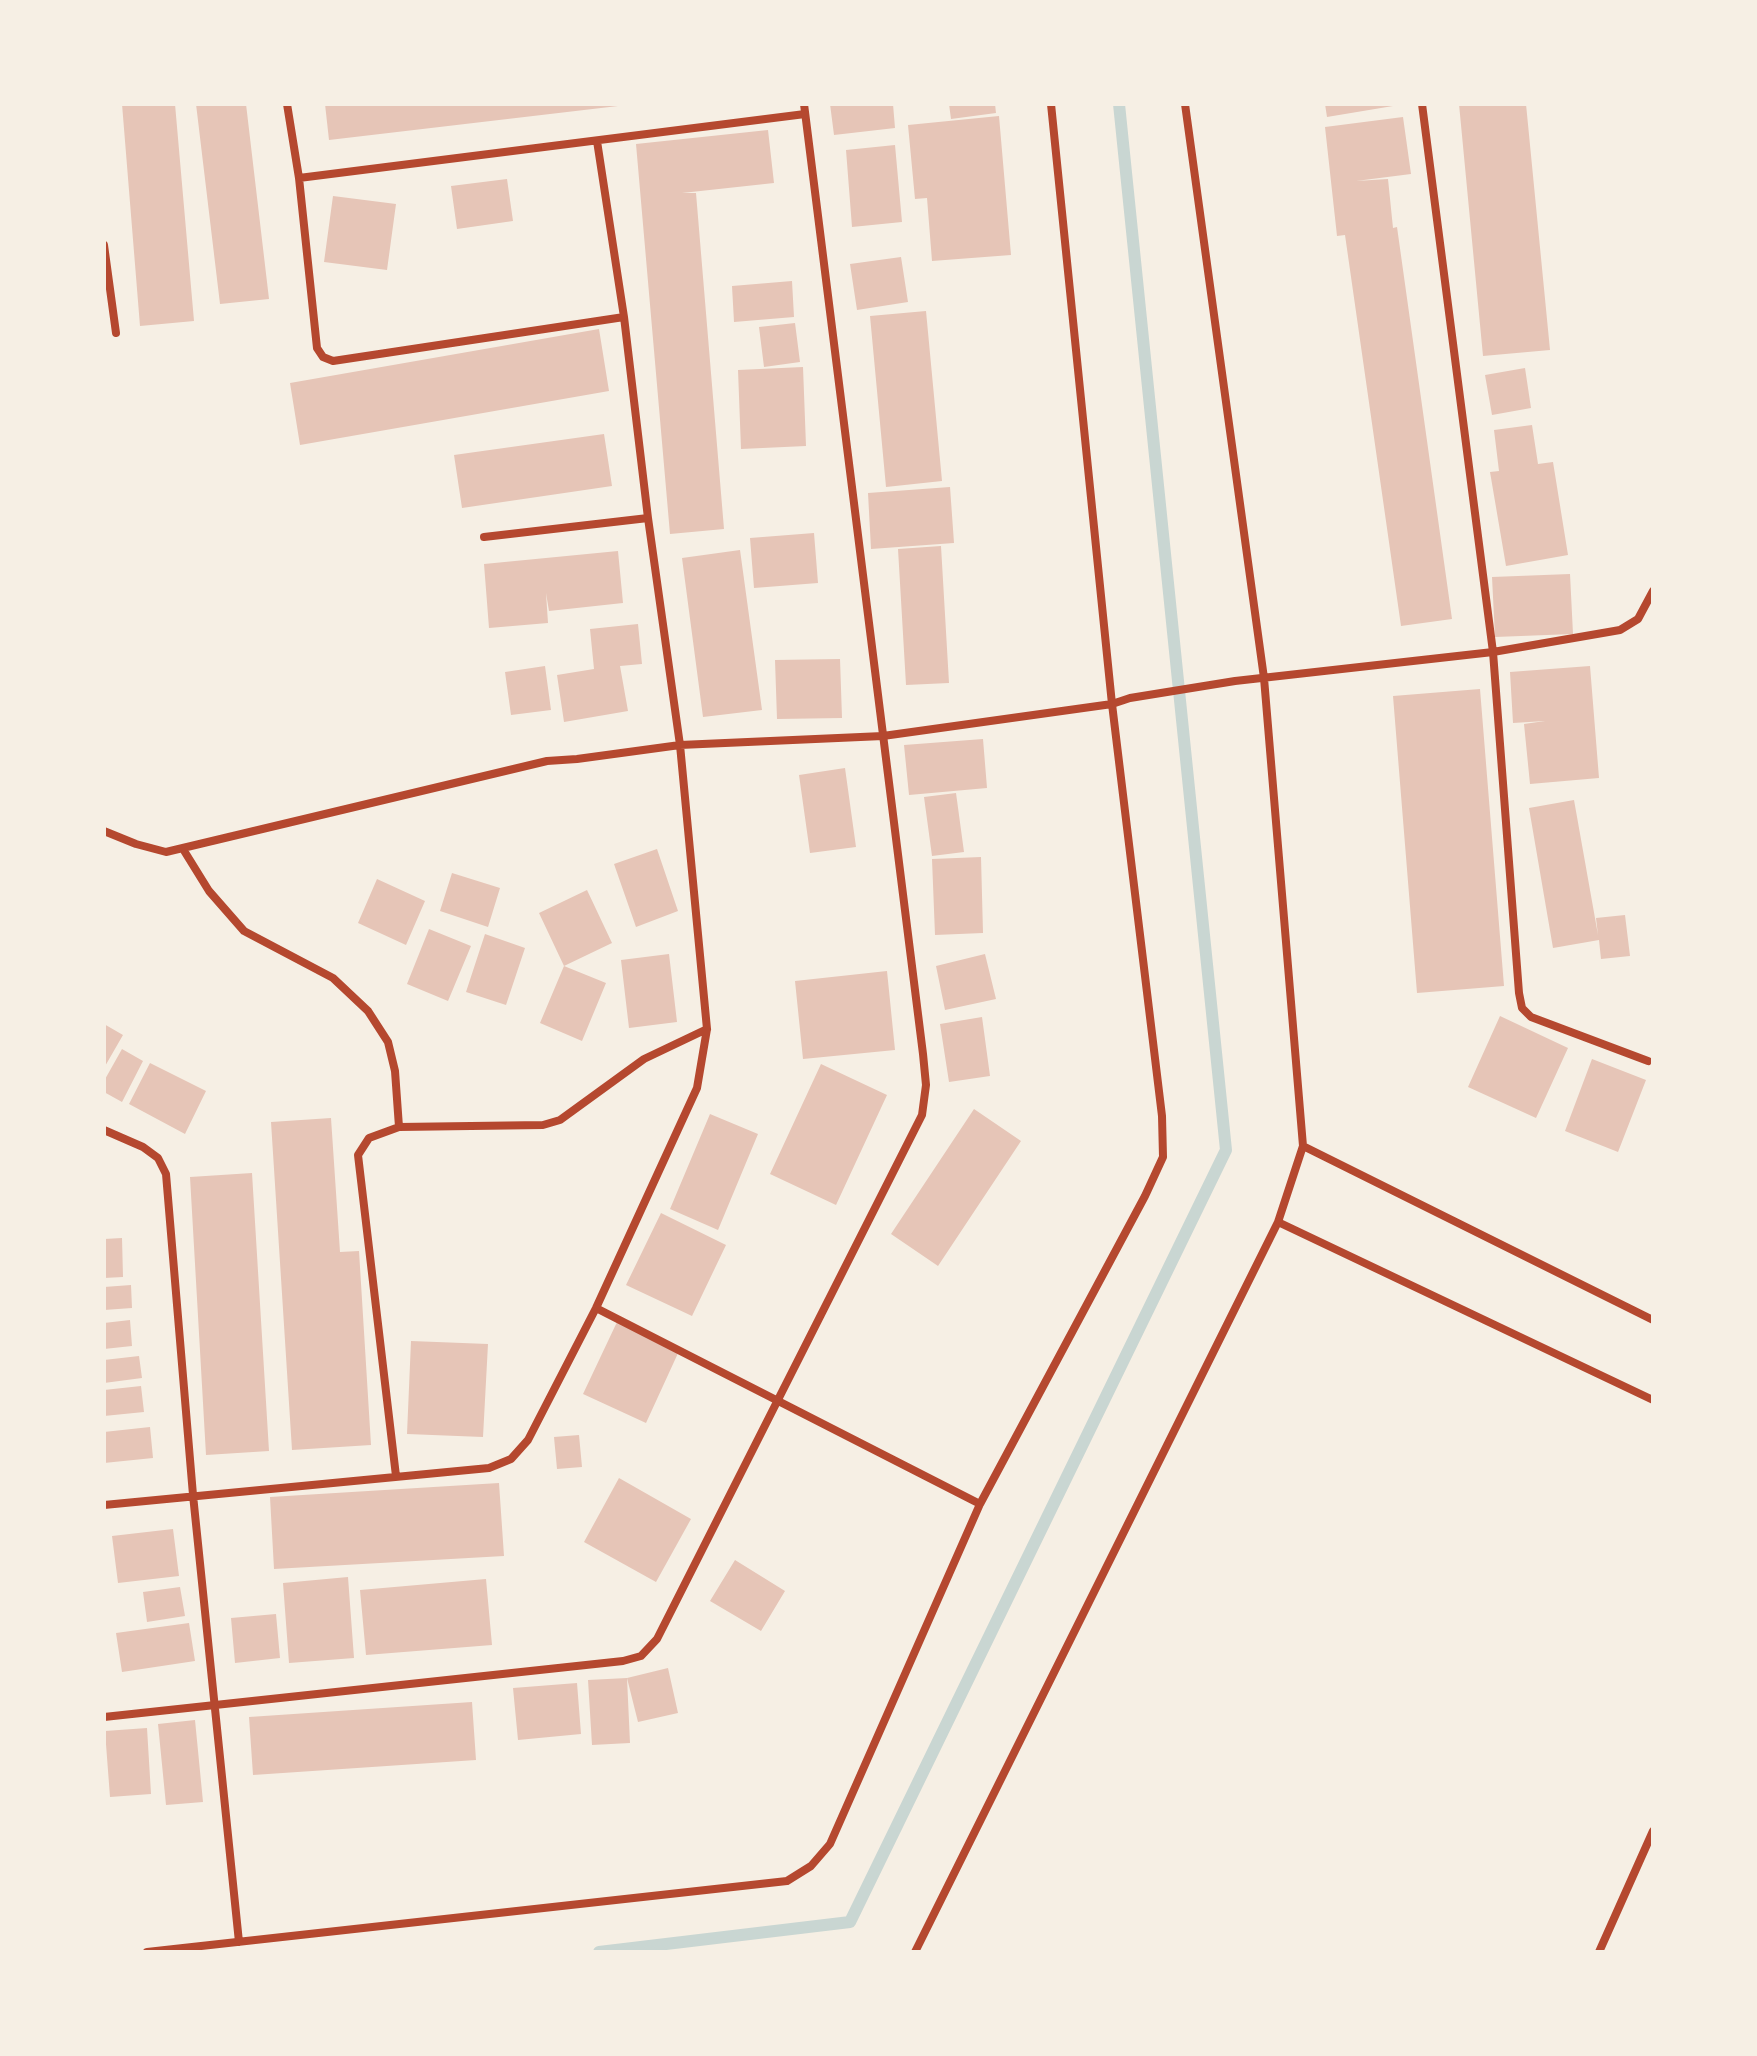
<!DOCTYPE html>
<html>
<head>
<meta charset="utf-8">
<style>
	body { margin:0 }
	#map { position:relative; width:1757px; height:2056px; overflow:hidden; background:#f6efe4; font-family:Poppins,sans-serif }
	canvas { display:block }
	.frame { position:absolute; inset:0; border:106px solid #f6efe4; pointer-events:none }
</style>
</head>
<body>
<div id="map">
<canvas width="1757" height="2056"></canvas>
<div class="frame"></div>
</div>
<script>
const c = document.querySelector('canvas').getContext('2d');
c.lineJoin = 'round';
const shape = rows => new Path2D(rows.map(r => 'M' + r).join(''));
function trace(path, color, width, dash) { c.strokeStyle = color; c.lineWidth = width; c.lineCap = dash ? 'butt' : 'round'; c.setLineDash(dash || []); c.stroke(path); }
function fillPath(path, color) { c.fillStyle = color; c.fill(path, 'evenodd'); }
trace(shape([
	[599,1952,850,1922,1226,1150,1119,104]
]), '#c9d6d2', 12);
fillPath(shape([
	[122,104,175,104,194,321,140,326],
	[196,104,246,104,269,299,220,304],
	[325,104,618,104,618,106,329,140],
	[830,104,893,104,895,128,834,135],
	[949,104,995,104,996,113,951,119],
	[1325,104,1393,104,1393,106,1327,117],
	[1459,104,1526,104,1550,350,1483,356],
	[999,116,1011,255,932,261,927,198,915,199,908,125],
	[1403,117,1411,174,1356,181,1388,179,1393,228,1397,227,1452,619,1401,626,1345,235,1337,236,1325,127],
	[768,130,774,183,682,193,696,193,724,529,670,534,636,144],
	[895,145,902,222,852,227,846,150],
	[507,179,513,221,457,229,451,186],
	[333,196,396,204,387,270,324,262],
	[901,257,908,302,857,310,850,264],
	[792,281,794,317,734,322,732,286],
	[926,311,942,481,886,487,870,316],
	[795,323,800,362,764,367,759,327],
	[599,329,609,391,300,445,290,383],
	[803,367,806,446,741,449,738,370],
	[1525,368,1531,408,1492,415,1485,375],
	[1532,425,1538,464,1553,462,1568,555,1506,566,1490,472,1499,471,1494,430],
	[604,434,612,486,462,508,454,455],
	[950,487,954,543,871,549,868,493],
	[814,533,818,583,754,588,750,538],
	[941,546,949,683,906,685,898,549],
	[740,550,762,710,703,717,682,558],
	[618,551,623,603,549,611,546,593,548,623,489,628,484,564],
	[1570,574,1573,634,1495,637,1492,577],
	[638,624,642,664,620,666,628,711,564,722,557,675,594,669,590,629],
	[840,659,842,718,777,719,775,660],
	[545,666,551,710,511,715,505,672],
	[1590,666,1599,778,1530,784,1524,724,1545,721,1513,723,1510,672],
	[1480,689,1504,986,1417,993,1393,696],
	[983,739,987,788,909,795,904,745],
	[845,768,856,847,810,853,799,775],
	[956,793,964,852,932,856,924,797],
	[1574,800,1598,935,1596,918,1625,915,1630,956,1601,959,1599,940,1553,948,1529,808],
	[657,849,678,911,636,927,614,864],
	[981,857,983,933,935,935,932,859],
	[452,873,500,888,488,927,440,911],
	[377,879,425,901,406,945,358,923],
	[587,890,612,943,564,966,539,913],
	[429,929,471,946,448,1001,407,984],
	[485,934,525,948,506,1005,466,992],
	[669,954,677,1022,629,1028,621,960],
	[985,954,996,999,945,1010,936,966],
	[564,966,606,983,582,1041,540,1023],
	[887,971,895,1050,803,1059,795,981],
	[1500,1016,1568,1048,1536,1118,1468,1087],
	[982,1017,990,1076,949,1082,940,1024],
	[104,1024,123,1035,104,1068],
	[122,1049,143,1061,122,1102,104,1092,104,1081],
	[1592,1059,1646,1080,1618,1152,1565,1131],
	[150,1063,206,1091,185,1134,129,1104],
	[821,1064,887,1095,836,1205,770,1174],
	[974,1109,1021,1141,938,1266,891,1234],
	[710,1114,758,1134,718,1230,670,1209],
	[331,1118,340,1252,359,1251,371,1445,292,1450,271,1122],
	[252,1173,269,1451,206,1455,190,1177],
	[661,1213,726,1245,692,1316,626,1285],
	[122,1238,123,1277,104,1278,104,1239],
	[131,1285,132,1308,104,1310,104,1287],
	[130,1320,132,1346,104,1349,104,1323],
	[617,1322,679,1351,646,1423,583,1394],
	[411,1341,488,1344,483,1437,407,1434],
	[139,1356,142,1378,104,1383,104,1360],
	[141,1386,144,1412,104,1416,104,1390],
	[150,1427,153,1458,104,1463,104,1432],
	[579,1435,582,1467,557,1469,554,1437],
	[619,1478,691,1519,656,1582,584,1542],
	[499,1483,504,1556,274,1569,270,1497],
	[173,1529,179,1576,118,1583,112,1536],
	[735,1560,785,1591,761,1631,710,1601],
	[348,1577,354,1658,289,1663,283,1583],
	[486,1579,492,1645,366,1655,360,1590],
	[180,1587,185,1616,147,1622,143,1592],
	[276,1614,280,1658,235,1663,231,1618],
	[189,1623,195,1661,122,1672,116,1633],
	[668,1668,678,1713,638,1722,627,1678,630,1743,592,1745,588,1680,627,1678],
	[577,1683,581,1734,518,1740,513,1688],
	[472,1702,476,1760,253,1775,249,1717],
	[195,1720,203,1802,166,1805,158,1724],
	[147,1728,151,1794,110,1797,105,1731]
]), '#e6c5b7');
trace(shape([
	[287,104,299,178,317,348,323,357,333,361,624,317],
	[1422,104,1493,652,1519,993,1522,1008,1531,1017,1648,1061],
	[299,178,805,114],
	[104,245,116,333],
	[484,537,648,518],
	[104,831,136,844,166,852,547,761,577,759,680,745,883,736,1112,704,1130,698,1235,681,1493,652,1620,630,1638,619,1653,591],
	[183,849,209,891,244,931,333,978,368,1011,388,1042,395,1071,399,1127],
	[104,1130,143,1147,158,1158,166,1174,193,1495,239,1942],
	[1303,1146,1653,1320],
	[1278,1222,1653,1400],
	[596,1308,980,1504],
	[396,1476,358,1155,369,1138,399,1127,543,1125,560,1120,644,1059,707,1029],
	[104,1505,489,1468,511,1459,528,1440,596,1308,697,1088,707,1029,680,745,648,518,624,317,597,141],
	[104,1717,623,1661,641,1656,657,1639,922,1115,926,1085,923,1054,804,104],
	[147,1952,787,1881,811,1866,830,1844,980,1504,1145,1196,1163,1157,1162,1116,1112,704,1051,104],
	[915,1952,1278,1222,1303,1146,1264,678,1185,104],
	[1599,1952,1653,1831]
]), '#b5482f', 8);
</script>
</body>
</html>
